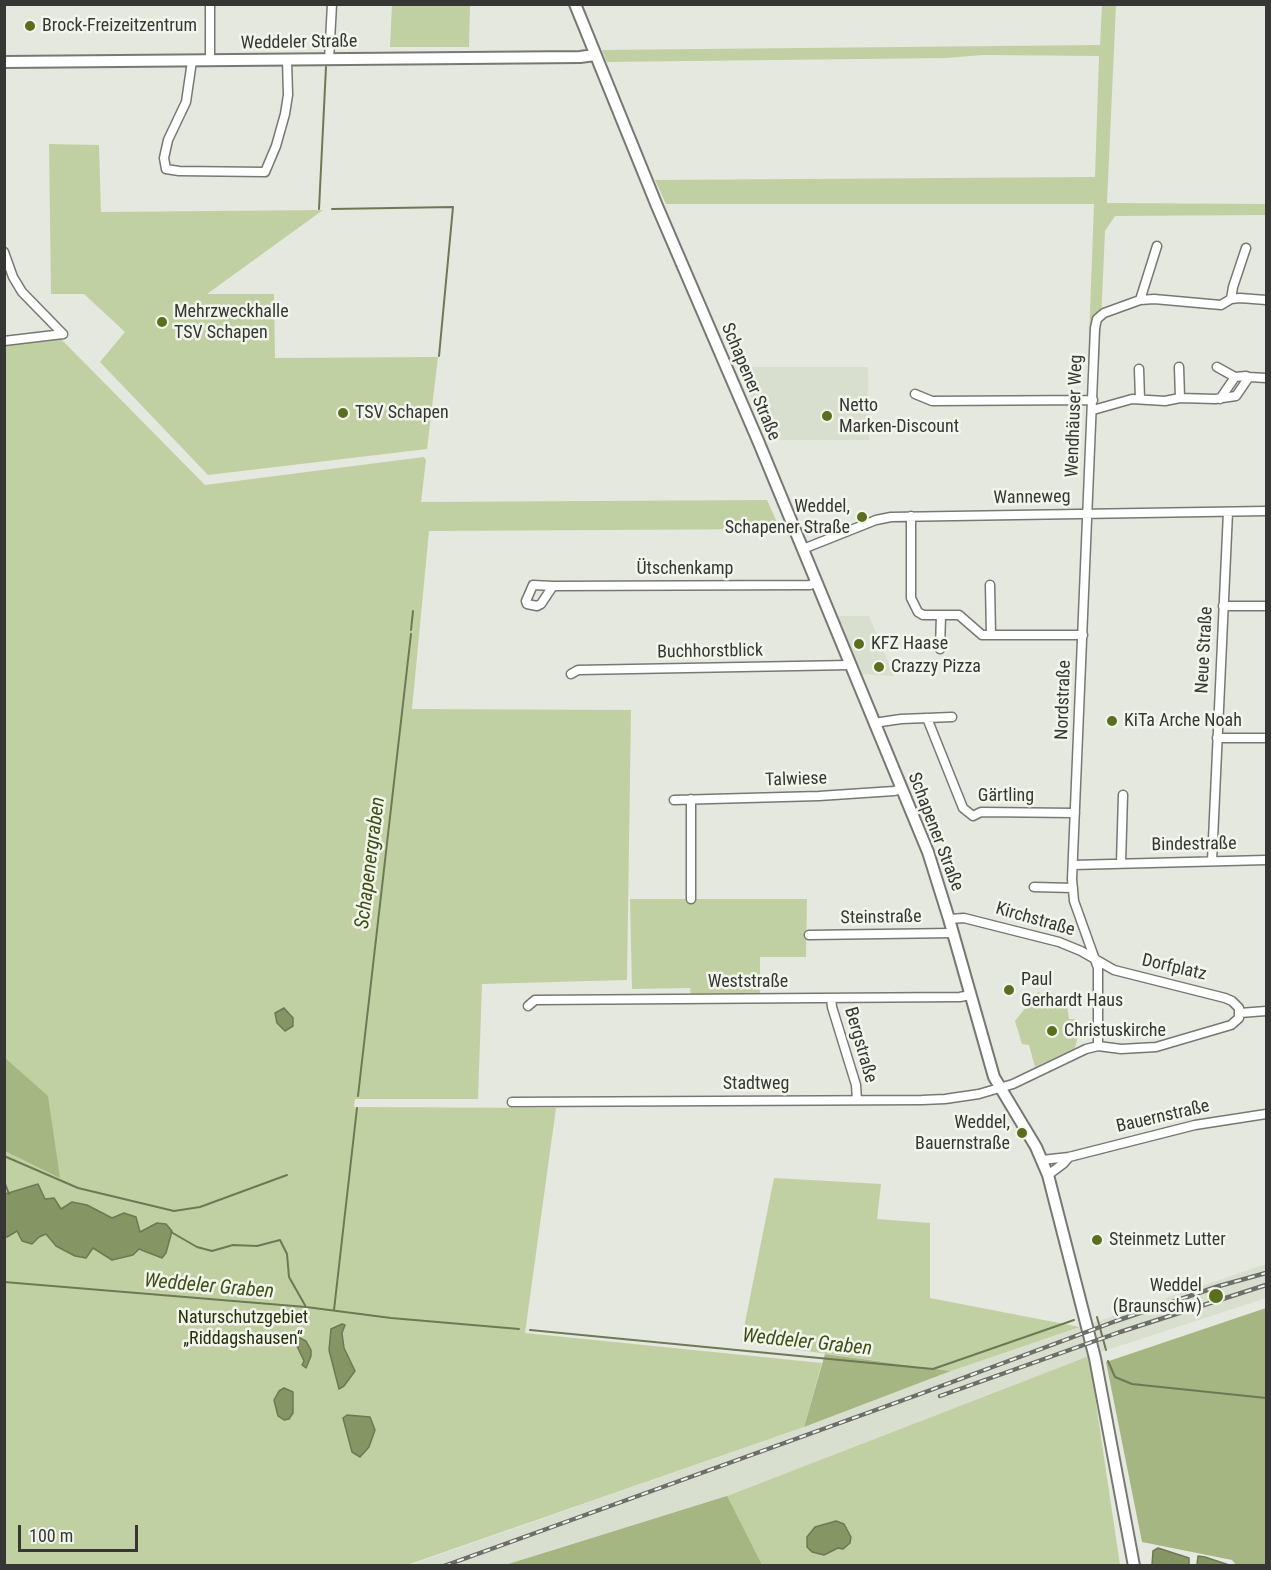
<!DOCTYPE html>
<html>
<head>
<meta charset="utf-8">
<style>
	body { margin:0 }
	#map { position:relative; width:1271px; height:1570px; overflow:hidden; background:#e4e8df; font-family:"Roboto Condensed",sans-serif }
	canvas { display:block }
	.frame { position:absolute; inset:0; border:6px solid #363734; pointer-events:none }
	.scale { position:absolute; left:18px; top:1525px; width:120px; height:27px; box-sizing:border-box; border:3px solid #363734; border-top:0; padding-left:8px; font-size:18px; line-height:21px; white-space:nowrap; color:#363734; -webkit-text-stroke:4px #f2f5ec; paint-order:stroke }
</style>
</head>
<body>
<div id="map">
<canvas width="1271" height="1570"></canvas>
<div class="frame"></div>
<div class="scale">100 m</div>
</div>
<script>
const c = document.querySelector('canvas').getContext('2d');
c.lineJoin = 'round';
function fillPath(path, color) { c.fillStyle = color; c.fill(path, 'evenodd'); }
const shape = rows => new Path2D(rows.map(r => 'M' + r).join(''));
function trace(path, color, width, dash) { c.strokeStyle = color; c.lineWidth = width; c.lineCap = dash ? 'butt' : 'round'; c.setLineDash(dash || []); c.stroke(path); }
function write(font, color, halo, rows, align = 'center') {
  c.font = font + ' "Roboto Condensed",sans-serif'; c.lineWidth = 5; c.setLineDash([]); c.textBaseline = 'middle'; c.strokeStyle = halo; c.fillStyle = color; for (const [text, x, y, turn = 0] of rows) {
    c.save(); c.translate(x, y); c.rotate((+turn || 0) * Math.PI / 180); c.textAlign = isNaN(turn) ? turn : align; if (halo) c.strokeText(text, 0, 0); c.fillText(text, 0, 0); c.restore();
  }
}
fillPath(shape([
	[738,367,868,367,869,440,770,440],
	[838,616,869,616,894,676,862,674],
	[1266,1264,1266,1298,1089,1356,727,1496,505,1565,407,1566,804,1427,954,1370]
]), '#d9dfcf');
fillPath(shape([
	[392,5,470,5,469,47,390,47],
	[1102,5,1116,5,1107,203,1266,204,1266,215,1115,216,1105,231,1099,366,1088,365,1094,204,666,204,655,180,1095,177,1099,56,983,55,946,58,607,62,602,50,1100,45],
	[49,144,99,145,101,212,323,210,207,294,274,294,275,358,438,357,427,449,208,475,100,362,125,332,84,294,51,294],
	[52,332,61,339,205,485,424,457,426,460,421,502,767,500,780,529,429,531,412,709,631,710,627,980,482,984,478,1099,355,1099,354,1107,556,1108,525,1333,822,1363,804,1427,407,1565,5,1565,4,338],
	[630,899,807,899,806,957,760,957,760,995,691,995,690,988,632,989],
	[1038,992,1044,996,1047,992,1063,997,1067,1006,1069,1019,1076,1019,1078,1036,1075,1048,1035,1067,1029,1045,1022,1044,1015,1021],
	[774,1178,881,1184,877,1219,930,1223,930,1298,1080,1327,951,1371,741,1342],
	[1089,1356,1120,1565,505,1566,727,1496]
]), '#c1d0a3');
fillPath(shape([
	[4,1057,48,1096,60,1178,5,1151],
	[1266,1308,1266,1565,1236,1565,1232,1560,1142,1542,1106,1362],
	[825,1354,951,1371,804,1427],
	[727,1496,762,1565,505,1565]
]), '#a5b682');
const water = shape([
	[284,1008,293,1018,293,1026,285,1031,277,1023,275,1013,284,1008],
	[38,1184,45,1199,54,1198,61,1209,72,1202,87,1205,112,1218,124,1213,136,1217,140,1232,157,1223,166,1224,172,1231,166,1253,162,1258,139,1249,133,1255,112,1260,93,1248,86,1258,75,1256,56,1246,46,1234,39,1237,32,1244,22,1241,17,1231,7,1237,5,1236,5,1194,38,1184],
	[342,1324,345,1325,342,1333,344,1348,355,1371,344,1386,339,1389,329,1350,331,1329,342,1324],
	[294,1335,306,1341,311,1350,311,1356,306,1368,302,1365,304,1361,295,1342,294,1335],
	[284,1388,293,1392,293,1413,289,1419,284,1420,278,1416,274,1400,279,1391,284,1388],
	[347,1415,370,1417,375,1430,369,1447,360,1457,352,1452,343,1418,347,1415],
	[836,1521,844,1524,851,1537,850,1543,843,1549,838,1548,824,1555,812,1552,807,1547,807,1537,815,1527,836,1521],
	[1158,1548,1189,1558,1189,1565,1152,1565,1153,1551,1158,1548],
	[1198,1556,1205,1557,1229,1565,1197,1565,1198,1556]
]);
fillPath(water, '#859563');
trace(water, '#6d7955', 1.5);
trace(shape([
	[319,209,326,67],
	[332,209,453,207,439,356],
	[411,630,413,611],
	[358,1096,411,634],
	[4,1156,78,1188,174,1211,200,1207,287,1175],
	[4,1181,9,1194],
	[171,1232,197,1247,212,1251,233,1245,257,1246,280,1240,287,1254,289,1277,306,1307],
	[4,1282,306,1307,391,1318,519,1329],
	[334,1310,357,1108],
	[1097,1317,1106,1350],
	[530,1330,933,1369,1074,1320],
	[1108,1361,1115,1377,1132,1384,1266,1398]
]), '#6d7955', 2);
const minor = shape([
	[329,60,332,4],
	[192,61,186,102,168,140,164,158,166,169,179,171,265,172,276,146,285,114,288,95,287,60],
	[210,61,210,4],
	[4,252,13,277,22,292,63,334],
	[1231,299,1233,287,1246,248],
	[1140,300,1157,246],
	[4,341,63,334],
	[1179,367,1180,398],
	[1217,367,1235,377],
	[1139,369,1140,399],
	[915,394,932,401,1093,400],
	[1220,399,1235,377,1246,376,1249,377],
	[1093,410,1132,399,1165,401,1180,398,1215,399,1236,396,1249,377,1266,378],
	[911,516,911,598,918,612,923,615,959,615,982,635,1083,635],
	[803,549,876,520,891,517,1266,511],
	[990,585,991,635],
	[553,586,533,585,526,601,527,604,537,606,541,604,553,586,810,585,817,582],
	[1223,606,1266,606],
	[940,649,941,615],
	[571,674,578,670,850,665],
	[927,718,963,808,973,816,981,812,1075,813],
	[874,723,901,719,952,717],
	[1217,738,1266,738],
	[691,799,691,899],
	[674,800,819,796,894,791,902,789],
	[1212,861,1228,512],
	[1121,863,1123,795],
	[1073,865,1266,860],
	[1034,887,1073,888],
	[809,935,953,933],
	[831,998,832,1007,856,1085,857,1100],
	[528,1006,535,1000,960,997,970,995],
	[1240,1013,1266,1011],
	[1098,1046,1098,968,1074,901,1072,879,1095,328,1097,319,1104,313,1140,300,1154,299,1221,305,1231,299,1240,298,1266,300],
	[512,1102,922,1100,945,1099,979,1094,1013,1084,1086,1049,1098,1046,1121,1049,1156,1047,1231,1025,1239,1018,1239,1008,1232,1001,1225,998,1114,970,1081,951,1059,942,964,918,949,919],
	[1042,1160,1069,1157,1195,1125,1266,1114],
	[1048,1175,1064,1163,1069,1157]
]);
const tertiary = shape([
	[575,4,657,206,759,443,928,852,949,919,994,1077,1036,1147,1048,1175,1095,1358,1134,1566],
	[4,62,580,57,595,55]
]);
trace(minor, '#767971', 11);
trace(tertiary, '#767971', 14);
trace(minor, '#fff', 8);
trace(tertiary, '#fff', 10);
const rail = shape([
	[940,1396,1120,1332,1266,1285],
	[444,1566,920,1394,1116,1321,1219,1286,1266,1273]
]);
trace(rail, '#6d6e6a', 4.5);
trace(rail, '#f2f5ec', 2, [7]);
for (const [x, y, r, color] of [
	[30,26,6,"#5a6f1e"],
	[162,322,6,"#5a6f1e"],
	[343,413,6,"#5a6f1e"],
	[827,416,6,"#5a6f1e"],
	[862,517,6,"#5a6f1e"],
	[859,644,6,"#5a6f1e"],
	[879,667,6,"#5a6f1e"],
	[1112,721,6,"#5a6f1e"],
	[1009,990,6,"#5a6f1e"],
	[1052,1031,6,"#5a6f1e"],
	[1022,1133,6,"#5a6f1e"],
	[1097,1240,6,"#5a6f1e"],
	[1216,1296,8,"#5a6f1e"]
]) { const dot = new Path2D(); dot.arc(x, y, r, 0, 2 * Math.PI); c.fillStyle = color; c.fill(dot); trace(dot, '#f2f5ec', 2); }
write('18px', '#363734', '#f2f5ec', [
	["Brock-Freizeitzentrum",42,26],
	["Mehrzweckhalle",174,312],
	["TSV Schapen",174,333],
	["Netto",839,406],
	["Marken-Discount",839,427],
	["TSV Schapen",355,413],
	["Weddel,",850,507,"right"],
	["Schapener Straße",850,528,"right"],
	["KFZ Haase",871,644],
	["Crazzy Pizza",891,667],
	["KiTa Arche Noah",1124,721],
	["Paul",1021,980],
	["Gerhardt Haus",1021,1001],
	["Christuskirche",1064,1031],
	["Weddel,",1010,1123,"right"],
	["Bauernstraße",1010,1144,"right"],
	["Steinmetz Lutter",1109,1240],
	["Weddel",1202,1286,"right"],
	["(Braunschw)",1202,1307,"right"]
], 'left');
write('18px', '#363734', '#f2f5ec', [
	["Weddeler Straße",299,43,-1],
	["Schapener Straße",750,382,67],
	["Wendhäuser Weg",1075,416,-88],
	["Wanneweg",1032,498,-1],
	["Ütschenkamp",685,569],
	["Neue Straße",1205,650,-87],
	["Buchhorstblick",710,652,-1],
	["Nordstraße",1064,700,-88],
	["Talwiese",796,780,-2],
	["Gärtling",1006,796],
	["Schapener Straße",935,832,69],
	["Bindestraße",1194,845,-1],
	["Steinstraße",881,918,-1],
	["Kirchstraße",1035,920,16],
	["Dorfplatz",1174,968,13],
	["Weststraße",748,982],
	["Bergstraße",860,1045,74],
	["Stadtweg",756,1084],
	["Bauernstraße",1163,1117,-13]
]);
write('18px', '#253008', '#f2f5ec', [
	["Naturschutzgebiet",243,1318],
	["„Riddagshausen“",243,1339]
]);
write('italic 20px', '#404f16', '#f2f5ec', [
	["Schapenergraben",371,863,-83],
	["Weddeler Graben",209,1287,5],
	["Weddeler Graben",807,1343,6]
]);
</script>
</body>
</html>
